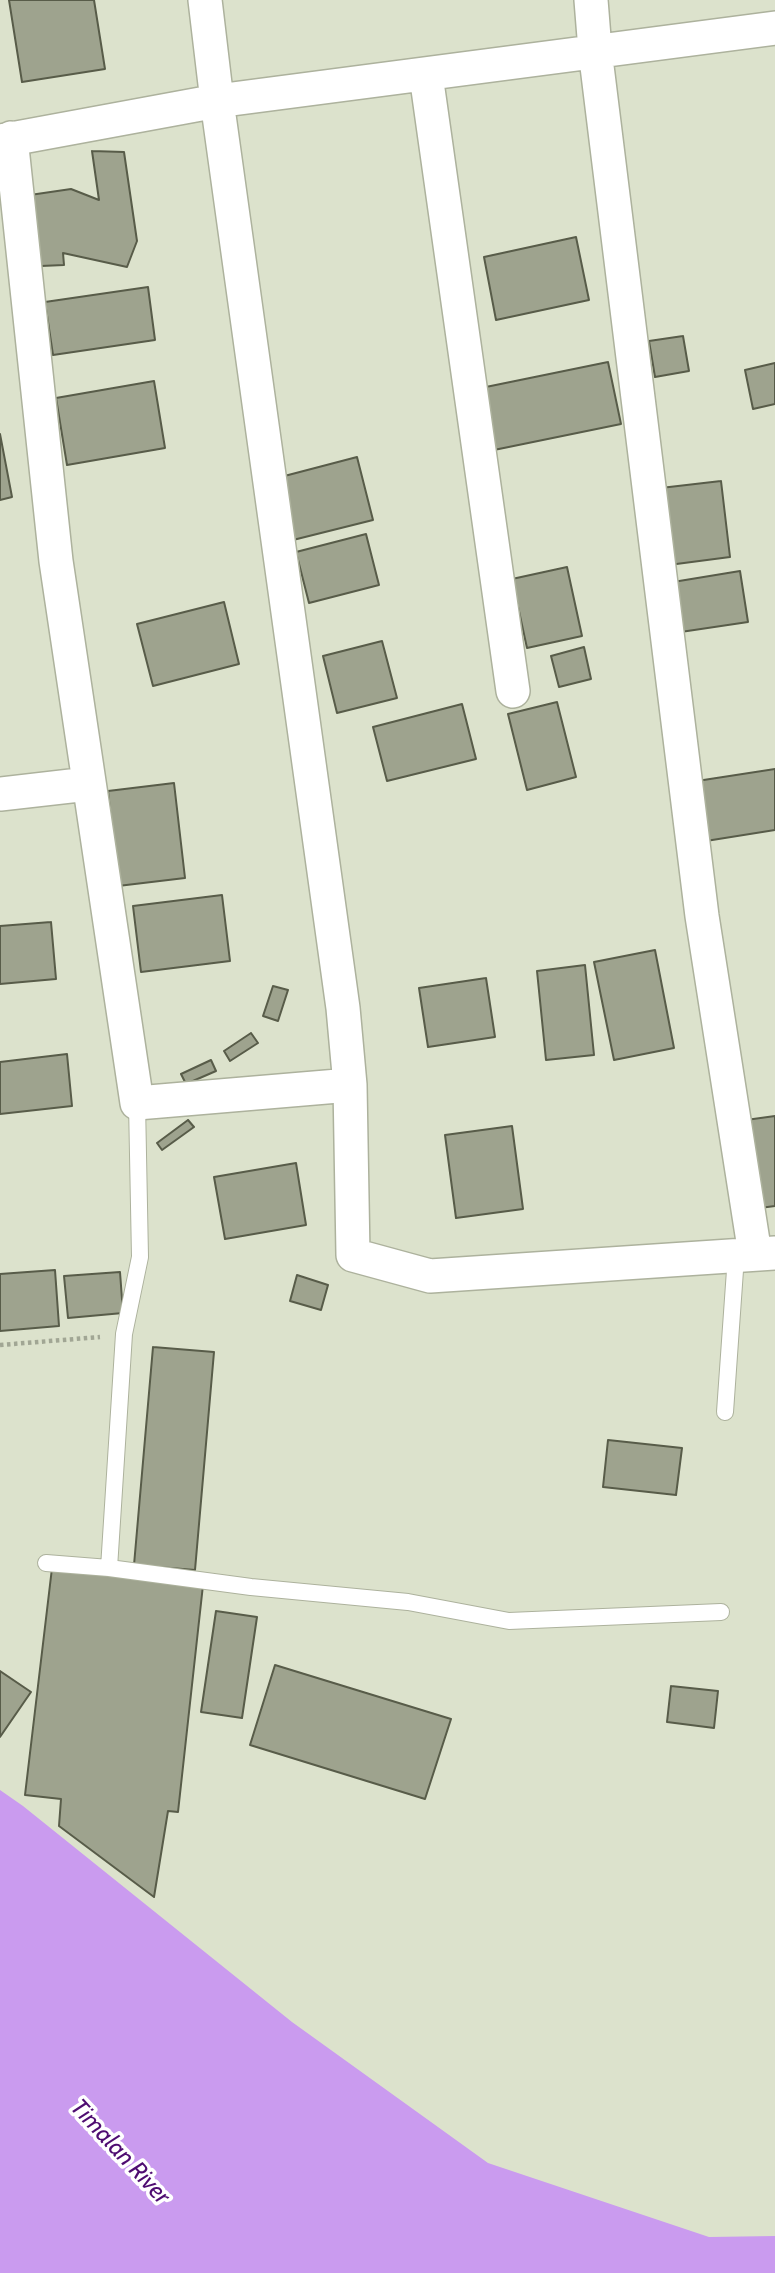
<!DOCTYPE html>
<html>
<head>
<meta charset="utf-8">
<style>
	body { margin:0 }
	canvas { display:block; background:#dce2cc }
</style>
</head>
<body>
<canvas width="775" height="2273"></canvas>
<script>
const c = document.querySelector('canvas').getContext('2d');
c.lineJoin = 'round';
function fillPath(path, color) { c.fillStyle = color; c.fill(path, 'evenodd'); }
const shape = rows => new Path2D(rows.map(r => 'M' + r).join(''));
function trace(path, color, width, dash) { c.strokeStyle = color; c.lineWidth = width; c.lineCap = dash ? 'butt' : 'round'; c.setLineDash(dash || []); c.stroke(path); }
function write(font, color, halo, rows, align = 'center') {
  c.font = font + ' Cabin,sans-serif'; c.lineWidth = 7; c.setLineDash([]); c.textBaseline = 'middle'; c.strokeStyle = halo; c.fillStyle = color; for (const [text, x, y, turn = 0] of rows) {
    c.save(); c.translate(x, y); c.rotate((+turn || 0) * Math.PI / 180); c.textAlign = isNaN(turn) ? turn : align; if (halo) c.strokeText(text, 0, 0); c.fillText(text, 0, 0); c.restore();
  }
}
fillPath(shape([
	[0,1790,23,1806,292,2022,488,2163,709,2237,775,2236,775,2273,0,2273]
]), '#ca9bef');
const building = shape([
	[9,0,94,0,105,69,22,82,9,0],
	[92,151,124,152,137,241,127,267,63,253,64,265,41,266,30,195,71,189,99,200,92,151],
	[576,237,589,300,496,320,484,257,576,237],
	[148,287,155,340,53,355,45,302,148,287],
	[683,336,689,371,655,377,649,341,683,336],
	[608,362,621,424,494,450,481,388,608,362],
	[775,363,775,404,753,409,745,370,775,363],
	[154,381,165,448,67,465,56,398,154,381],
	[0,434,12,497,0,500,0,434],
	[357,457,373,520,289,541,273,479,357,457],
	[721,481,730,557,661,566,652,489,721,481],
	[366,534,379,585,309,603,296,552,366,534],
	[567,567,582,636,527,648,512,579,567,567],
	[740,571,748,622,674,633,667,583,740,571],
	[224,602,239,664,153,686,137,624,224,602],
	[382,641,397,698,337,713,323,656,382,641],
	[584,647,591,679,559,687,551,656,584,647],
	[557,702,576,777,527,790,508,714,557,702],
	[462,704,476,759,387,781,373,727,462,704],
	[775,769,775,830,706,841,697,781,775,769],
	[174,783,185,878,118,886,108,791,174,783],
	[222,895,230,961,141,972,133,906,222,895],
	[51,922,56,979,0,984,0,926,51,922],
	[655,950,674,1048,614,1060,594,962,655,950],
	[585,965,594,1055,546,1060,537,971,585,965],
	[486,978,495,1037,428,1047,419,988,486,978],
	[273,986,288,990,278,1021,263,1016,273,986],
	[251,1033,258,1043,230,1061,224,1051,251,1033],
	[67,1054,72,1106,0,1114,0,1062,67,1054],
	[211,1060,216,1071,186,1084,181,1074,211,1060],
	[775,1116,775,1206,760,1208,746,1120,775,1116],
	[188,1120,194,1127,162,1150,157,1143,188,1120],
	[512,1126,523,1209,456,1218,445,1135,512,1126],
	[296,1163,306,1225,225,1239,214,1177,296,1163],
	[55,1270,59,1326,0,1331,0,1274,55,1270],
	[120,1272,123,1313,68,1318,64,1276,120,1272],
	[297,1275,328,1285,321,1310,290,1301,297,1275],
	[153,1347,214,1352,195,1570,134,1565,153,1347],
	[608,1440,682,1448,676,1495,603,1487,608,1440],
	[52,1568,203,1585,178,1812,168,1811,154,1897,59,1826,61,1799,25,1795,52,1568],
	[216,1611,257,1617,242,1718,201,1712,216,1611],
	[275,1665,451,1719,425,1799,250,1745,275,1665],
	[0,1671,31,1692,0,1737,0,1671],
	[671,1686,718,1691,714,1728,667,1722,671,1686]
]);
fillPath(building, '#9ea38e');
trace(building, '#585c49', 2);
const service = shape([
	[725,1412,736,1256],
	[46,1563,109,1568,251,1587,408,1602,509,1621,721,1612],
	[109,1568,124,1334,140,1257,137,1103]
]);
const minor = shape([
	[205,0,217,101,343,1008,350,1085],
	[591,0,595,50,702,916,755,1254],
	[426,75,513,691],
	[11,138,56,561,137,1103,350,1085,353,1255,430,1276,775,1253],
	[0,141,217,101,775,28],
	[0,794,88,784]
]);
trace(service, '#adb29d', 18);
trace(minor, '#adb29d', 36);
trace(shape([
	[0,1345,100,1337]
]), '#a1a694', 4.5, [3.5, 3.5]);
trace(service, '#fff', 16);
trace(minor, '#fff', 33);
write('italic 24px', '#4e0c71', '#fff', [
	["Timalan River",120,2152,47]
]);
</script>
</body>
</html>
